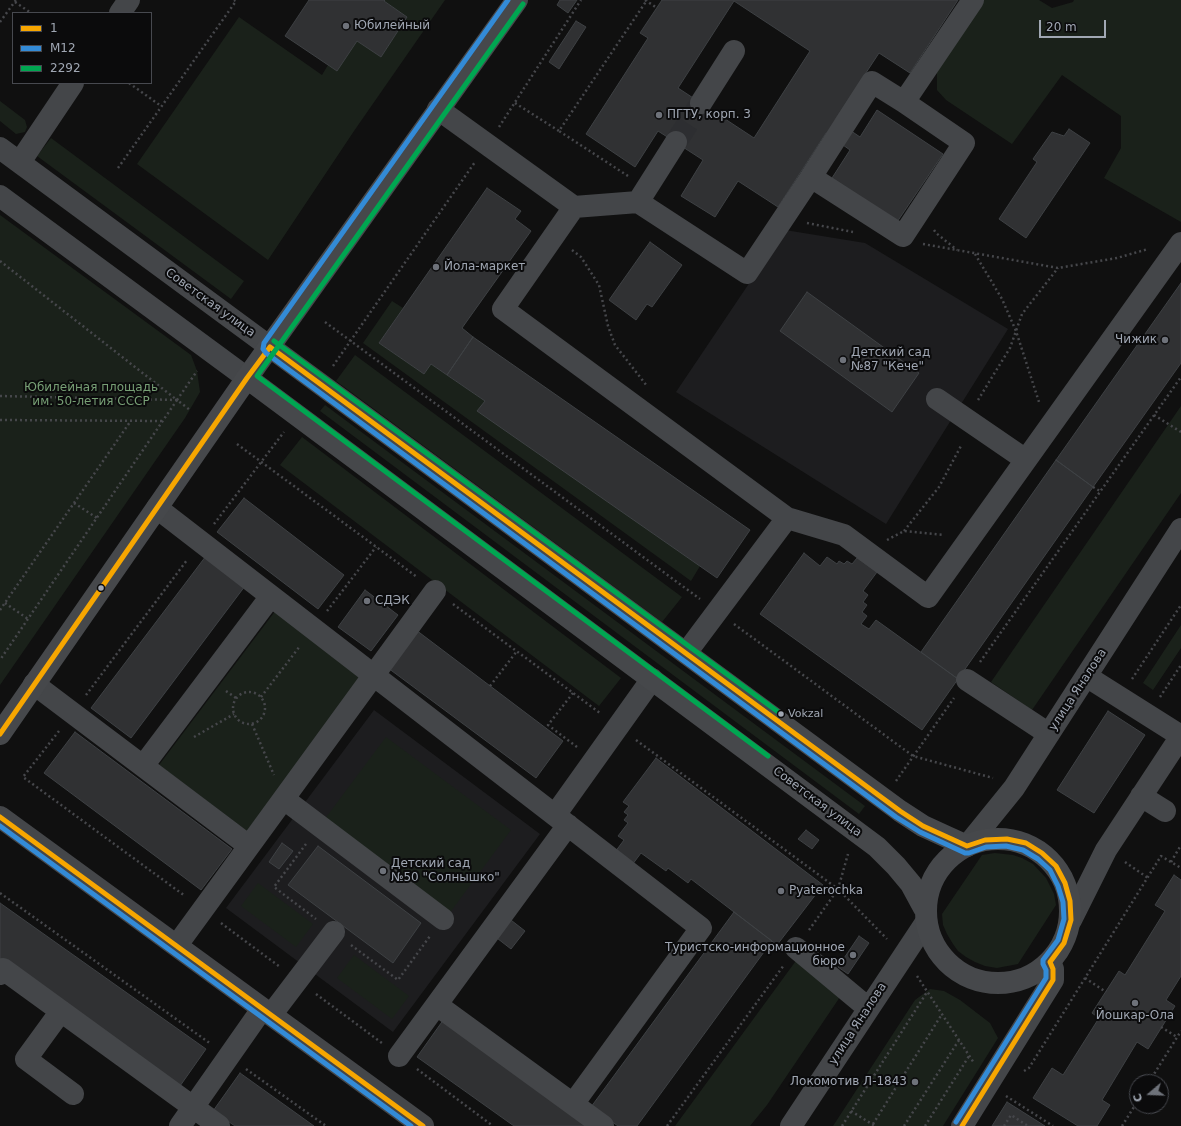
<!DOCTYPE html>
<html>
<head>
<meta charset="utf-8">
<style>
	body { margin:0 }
	#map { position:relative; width:1181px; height:1126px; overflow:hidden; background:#101010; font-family:"DejaVu Sans",sans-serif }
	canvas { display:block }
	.legend { position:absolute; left:12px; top:12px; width:140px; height:72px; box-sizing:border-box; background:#0b0b0c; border:1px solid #47494f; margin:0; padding:5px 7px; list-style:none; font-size:12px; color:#a0a7b3 }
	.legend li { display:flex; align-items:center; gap:8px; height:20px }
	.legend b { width:20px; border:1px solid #47494f }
	.north { position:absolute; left:1129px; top:1074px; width:40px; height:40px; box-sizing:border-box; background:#0b0b0c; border:1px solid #47494f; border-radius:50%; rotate:251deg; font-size:11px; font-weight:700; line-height:16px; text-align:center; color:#a0a7b3 }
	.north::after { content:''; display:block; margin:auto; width:14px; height:18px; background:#6e727a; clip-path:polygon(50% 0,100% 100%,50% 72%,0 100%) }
	.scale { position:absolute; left:1039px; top:20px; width:67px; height:18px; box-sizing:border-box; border:2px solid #a0a7b3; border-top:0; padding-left:5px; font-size:12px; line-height:14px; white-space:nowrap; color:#a0a7b3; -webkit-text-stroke:3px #0b0b0c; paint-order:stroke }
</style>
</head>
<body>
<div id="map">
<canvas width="1181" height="1126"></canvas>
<ul class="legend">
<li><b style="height:5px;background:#f7a600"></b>1</li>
<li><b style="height:5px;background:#338bd7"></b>М12</li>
<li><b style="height:5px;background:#00a651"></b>2292</li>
</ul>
<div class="north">С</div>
<div class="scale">20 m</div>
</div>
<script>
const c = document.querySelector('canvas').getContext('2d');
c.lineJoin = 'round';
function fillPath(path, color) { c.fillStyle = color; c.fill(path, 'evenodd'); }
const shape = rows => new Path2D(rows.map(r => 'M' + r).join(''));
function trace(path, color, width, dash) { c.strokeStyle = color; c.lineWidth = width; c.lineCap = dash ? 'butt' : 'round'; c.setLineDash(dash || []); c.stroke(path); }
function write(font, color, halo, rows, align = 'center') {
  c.font = font + ' "DejaVu Sans",sans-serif'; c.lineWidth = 4; c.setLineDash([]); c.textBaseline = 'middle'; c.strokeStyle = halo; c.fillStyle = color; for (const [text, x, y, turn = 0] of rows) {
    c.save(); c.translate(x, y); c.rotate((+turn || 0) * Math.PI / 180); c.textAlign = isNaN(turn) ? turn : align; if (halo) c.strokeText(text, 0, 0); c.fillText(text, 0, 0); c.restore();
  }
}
fillPath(shape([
	[785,230,865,243,1008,329,886,524,676,392],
	[374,710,540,834,393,1032,226,908]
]), '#1d1d1f');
fillPath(shape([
	[385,0,445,0,354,131,268,260,137,164,239,17,322,75,328,65,337,71,357,41,381,57,407,17,384,1],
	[983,0,1039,0,1052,8,1073,2,1074,0,1181,0,1181,222,1104,178,1121,148,1121,116,1062,75,1012,144,946,100,937,90,937,72],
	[0,101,25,120,27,127,25,132,16,134,0,121],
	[51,138,244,281,231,299,37,156],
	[0,215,191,355,197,371,200,392,185,418,0,685],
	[392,301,403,308,379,343,424,374,431,364,485,401,478,411,700,566,691,581,363,343],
	[355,355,682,597,662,622,336,381],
	[325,405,865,806,859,814,320,411],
	[1181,406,1181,493,1032,710,991,682],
	[302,437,621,678,599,706,280,465],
	[276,610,363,676,247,831,159,765],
	[1181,625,1181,648,1153,690,1143,683],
	[386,737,511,830,449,914,324,820],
	[995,853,1013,855,1022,858,1033,864,1046,878,1054,894,1056,905,1018,964,997,968,985,966,975,962,966,957,958,951,953,944,947,934,943,925,942,914,982,855],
	[258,883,313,924,296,947,241,906],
	[354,955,409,996,392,1019,337,978],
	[798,958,842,994,767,1105,750,1126,675,1126],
	[930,989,944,991,960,1000,990,1023,998,1038,943,1126,833,1126,915,1000]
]), '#1a211a');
const building = shape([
	[309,0,385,0,384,1,407,17,381,57,357,41,337,71,285,36,309,0],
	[560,0,577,0,568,13,557,5,560,0],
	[662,0,958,0,910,73,879,53,835,120,860,137,877,110,943,154,897,222,832,178,850,150,826,133,778,207,738,181,715,217,681,196,703,160,658,131,635,167,586,134,648,38,640,33,662,0],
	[734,1,810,51,754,138,678,88,734,1],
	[576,21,586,27,559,69,549,62,576,21],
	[1069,129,1090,143,1026,238,999,219,1037,162,1033,159,1052,132,1064,136,1069,129],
	[487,188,521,211,515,219,531,231,462,328,473,337,447,375,431,364,424,374,379,343,487,188],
	[650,242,682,265,652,307,647,304,636,320,609,300,650,242],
	[1181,283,1181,363,1093,487,1056,460,1181,283],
	[807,292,919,373,892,412,780,331,807,292],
	[473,337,750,530,717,578,477,411,485,401,447,375,473,337],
	[1056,460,1093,487,958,679,921,652,1056,460],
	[244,498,344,575,318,609,217,532,244,498],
	[804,553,820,566,827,557,837,564,839,561,844,564,847,561,852,564,857,558,877,572,863,591,868,595,863,602,867,605,862,612,867,616,861,624,869,629,876,620,958,679,922,730,760,614,804,553],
	[206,556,245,586,131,738,91,708,206,556],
	[365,590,398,615,371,651,338,627,365,590],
	[416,630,563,741,536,778,388,668,416,630],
	[1108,711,1145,735,1094,813,1057,790,1108,711],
	[75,732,232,849,201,890,44,773,75,732],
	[656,758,823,885,777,945,691,879,688,883,668,868,666,871,641,853,629,869,612,856,624,840,618,836,628,823,624,820,628,815,624,812,629,806,623,802,656,758],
	[806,830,819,840,812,849,798,839,806,830],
	[282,843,293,851,279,869,269,862,282,843],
	[318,846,421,923,393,963,288,885,318,846],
	[1174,875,1181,880,1181,976,1166,1000,1175,1006,1148,1049,1137,1042,1102,1100,1110,1105,1097,1126,1078,1126,1033,1098,1052,1068,1063,1075,1099,1018,1092,1013,1119,971,1125,975,1165,911,1155,905,1174,875],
	[0,903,206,1049,180,1086,0,959,0,903],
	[734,912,772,941,637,1126,618,1126,591,1107,734,912],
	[507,917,525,931,511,949,493,935,507,917],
	[859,936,869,943,848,974,838,967,859,936],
	[444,1019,593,1126,514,1126,417,1057,444,1019],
	[240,1073,314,1126,235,1126,213,1111,240,1073],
	[1007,1102,1045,1126,992,1126,1007,1102]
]);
fillPath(building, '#303133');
trace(building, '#3e4144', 1);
trace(shape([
	[676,142,701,103]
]), '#2d2e31', 22, [22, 11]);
trace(shape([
	[645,0,657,8],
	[15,2,31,13],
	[0,22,16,0],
	[129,83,161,106],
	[515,103,559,131],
	[499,127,581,0],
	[118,168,236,1,234,0],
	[628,176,559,131,647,0],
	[807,223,853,232],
	[934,230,936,233,957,250],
	[923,244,1058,268,1117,258,1148,249],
	[572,250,581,257,599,285,608,326,615,345,647,386],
	[975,254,1002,299,1016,331,1039,402],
	[0,261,177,400,0,660],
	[325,322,700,599],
	[333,366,475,162],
	[0,396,177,400,190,410],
	[177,400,197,371],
	[978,400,1010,348,1022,314,1058,268],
	[1154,415,1181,432],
	[0,420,163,421],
	[237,444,417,577],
	[1093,487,1100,491],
	[74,503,97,518],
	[214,524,284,432],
	[904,531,939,487,962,444],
	[887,540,904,531,944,535],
	[5,603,28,619],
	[453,604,600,713],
	[0,610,130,422],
	[327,611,376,547],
	[734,624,913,756,993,778],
	[980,662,1181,377],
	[1132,679,1181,605],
	[490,686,517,651],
	[226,691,236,698],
	'233 708a16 16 0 1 1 32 0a16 16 0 1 1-32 0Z',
	[573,693,548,725,577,747],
	[86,695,187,560],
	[261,697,300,646],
	[1160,697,1181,665],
	[252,724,274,775],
	[59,731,23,777,185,896],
	[194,737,234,714],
	[636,740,838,889,887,939],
	[896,781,954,698],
	[306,844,274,887,316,919],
	[1125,862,1148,878],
	[1171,862,1181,845],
	[0,893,211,1044],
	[221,923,280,967],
	[809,930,838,889,848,854],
	[351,945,398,980,430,936],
	[917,976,974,1063],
	[1085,978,1106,992],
	[316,994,382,1043],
	[1161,1027,1177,1037],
	[246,1069,326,1126],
	[417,1069,493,1126],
	[1024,1071,1029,1068,1161,856,1181,868],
	[1149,1082,1181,1031],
	[1006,1096,1053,1126],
	[851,1111,875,1126],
	[873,1124,942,1014],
	[667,1126,784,965],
	[842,1126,927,992],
	[904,1126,959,1040],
	[925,1126,969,1056],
	[1004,1126,1011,1115,1028,1126],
	[1122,1126,1137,1102]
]), '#46474b', 2.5, [2, 3]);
trace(shape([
	[120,13,129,0],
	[701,103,734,51],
	[438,109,574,207],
	[0,148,270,347],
	[20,162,73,83],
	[811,177,872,82,904,102],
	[0,196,247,378],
	[638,202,676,142],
	[937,399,1026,460],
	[157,508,701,928,573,1104],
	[787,518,844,535,928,597,1181,243],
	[686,653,787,518,503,309,574,207,638,202,747,273,811,177,903,236,964,143,904,102,973,0],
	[1086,676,1181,736],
	[967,680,1049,734],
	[34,684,249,846],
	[143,766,271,596],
	[1141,796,1165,811],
	[284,799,443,919],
	[555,815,652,679],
	[0,817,423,1126],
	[967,846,1014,788,1181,529],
	[1071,920,1106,850,1181,736],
	[177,945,435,591],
	[796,948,868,1008],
	[0,974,3,969,219,1126],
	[437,1005,603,1126],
	[61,1011,26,1059,73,1094],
	[271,1015,334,932],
	[399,1056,568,825],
	[180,1126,262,1009],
	[791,1126,926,922],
	[962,1126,1053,980,1053,969,1050,962]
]), '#444649', 22);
trace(shape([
	[270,347,900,811,923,826,947,837,967,846],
	[247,378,877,847,896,866,911,884,924,908],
	[0,734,247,378,517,0],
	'926 911a72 72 0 1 1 144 0a72 72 0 1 1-144 0Z'
]), '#46484b', 22);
trace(shape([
	[0,734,247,378,270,347,900,811,923,826,967,846,985,840,1007,839,1026,843,1042,853,1056,866,1065,883,1070,901,1071,920,1064,943,1050,962,1053,969,1053,980,962,1126],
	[0,817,423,1126]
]), '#f7a600', 5);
trace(shape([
	[508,0,264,343,263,349,266,353,896,817,920,832,965,853,969,853,986,847,1006,846,1023,850,1038,859,1050,870,1058,886,1063,902,1064,919,1058,940,1043,960,1043,964,1046,970,1046,978,956,1122],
	[0,826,411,1126]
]), '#338bd7', 5);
trace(shape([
	[523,4,257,376,768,756],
	[274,341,781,714]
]), '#00a651', 5);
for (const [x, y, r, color] of [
	[346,26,4,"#6e727a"],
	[659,115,4,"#6e727a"],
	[436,267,4,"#6e727a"],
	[1165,340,4,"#6e727a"],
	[843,360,4,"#6e727a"],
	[101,588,3.5,"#a0a7b3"],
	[367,601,4,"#6e727a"],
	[781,714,3.5,"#a0a7b3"],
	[383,871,4,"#6e727a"],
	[781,891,4,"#6e727a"],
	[853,955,4,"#6e727a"],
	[1135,1003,4,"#6e727a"],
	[915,1082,4,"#6e727a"]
]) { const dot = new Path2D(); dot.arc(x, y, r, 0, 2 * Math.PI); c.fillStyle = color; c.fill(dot); trace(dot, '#0b0b0c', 1.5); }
write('11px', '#a0a7b3', '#0b0b0c', [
	["Vokzal",788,714]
], 'left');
write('12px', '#a0a7b3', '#0b0b0c', [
	["Юбилейный",354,26],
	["ПГТУ, корп. 3",667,115],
	["Йола-маркет",444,267],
	["Чижик",1157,340,"right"],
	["Детский сад",851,353],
	["№87 \"Кече\"",851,367],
	["СДЭК",375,601],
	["Детский сад",391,864],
	["№50 \"Солнышко\"",391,878],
	["Pyaterochka",789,891],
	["Туристско-информационное",845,948,"right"],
	["бюро",845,962,"right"],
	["Йошкар-Ола",1135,1016,"center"],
	["Локомотив Л-1843",907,1082,"right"]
], 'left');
write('12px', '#a0a7b3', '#0b0b0c', [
	["Советская улица",210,303,36],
	["улица Яналова",1078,690,-57],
	["Советская улица",817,802,37],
	["улица Яналова",858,1024,-57]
]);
write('12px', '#779f75', '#0b0b0c', [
	["Юбилейная площадь",91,388],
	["им. 50-летия СССР",91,402]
]);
</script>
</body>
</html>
